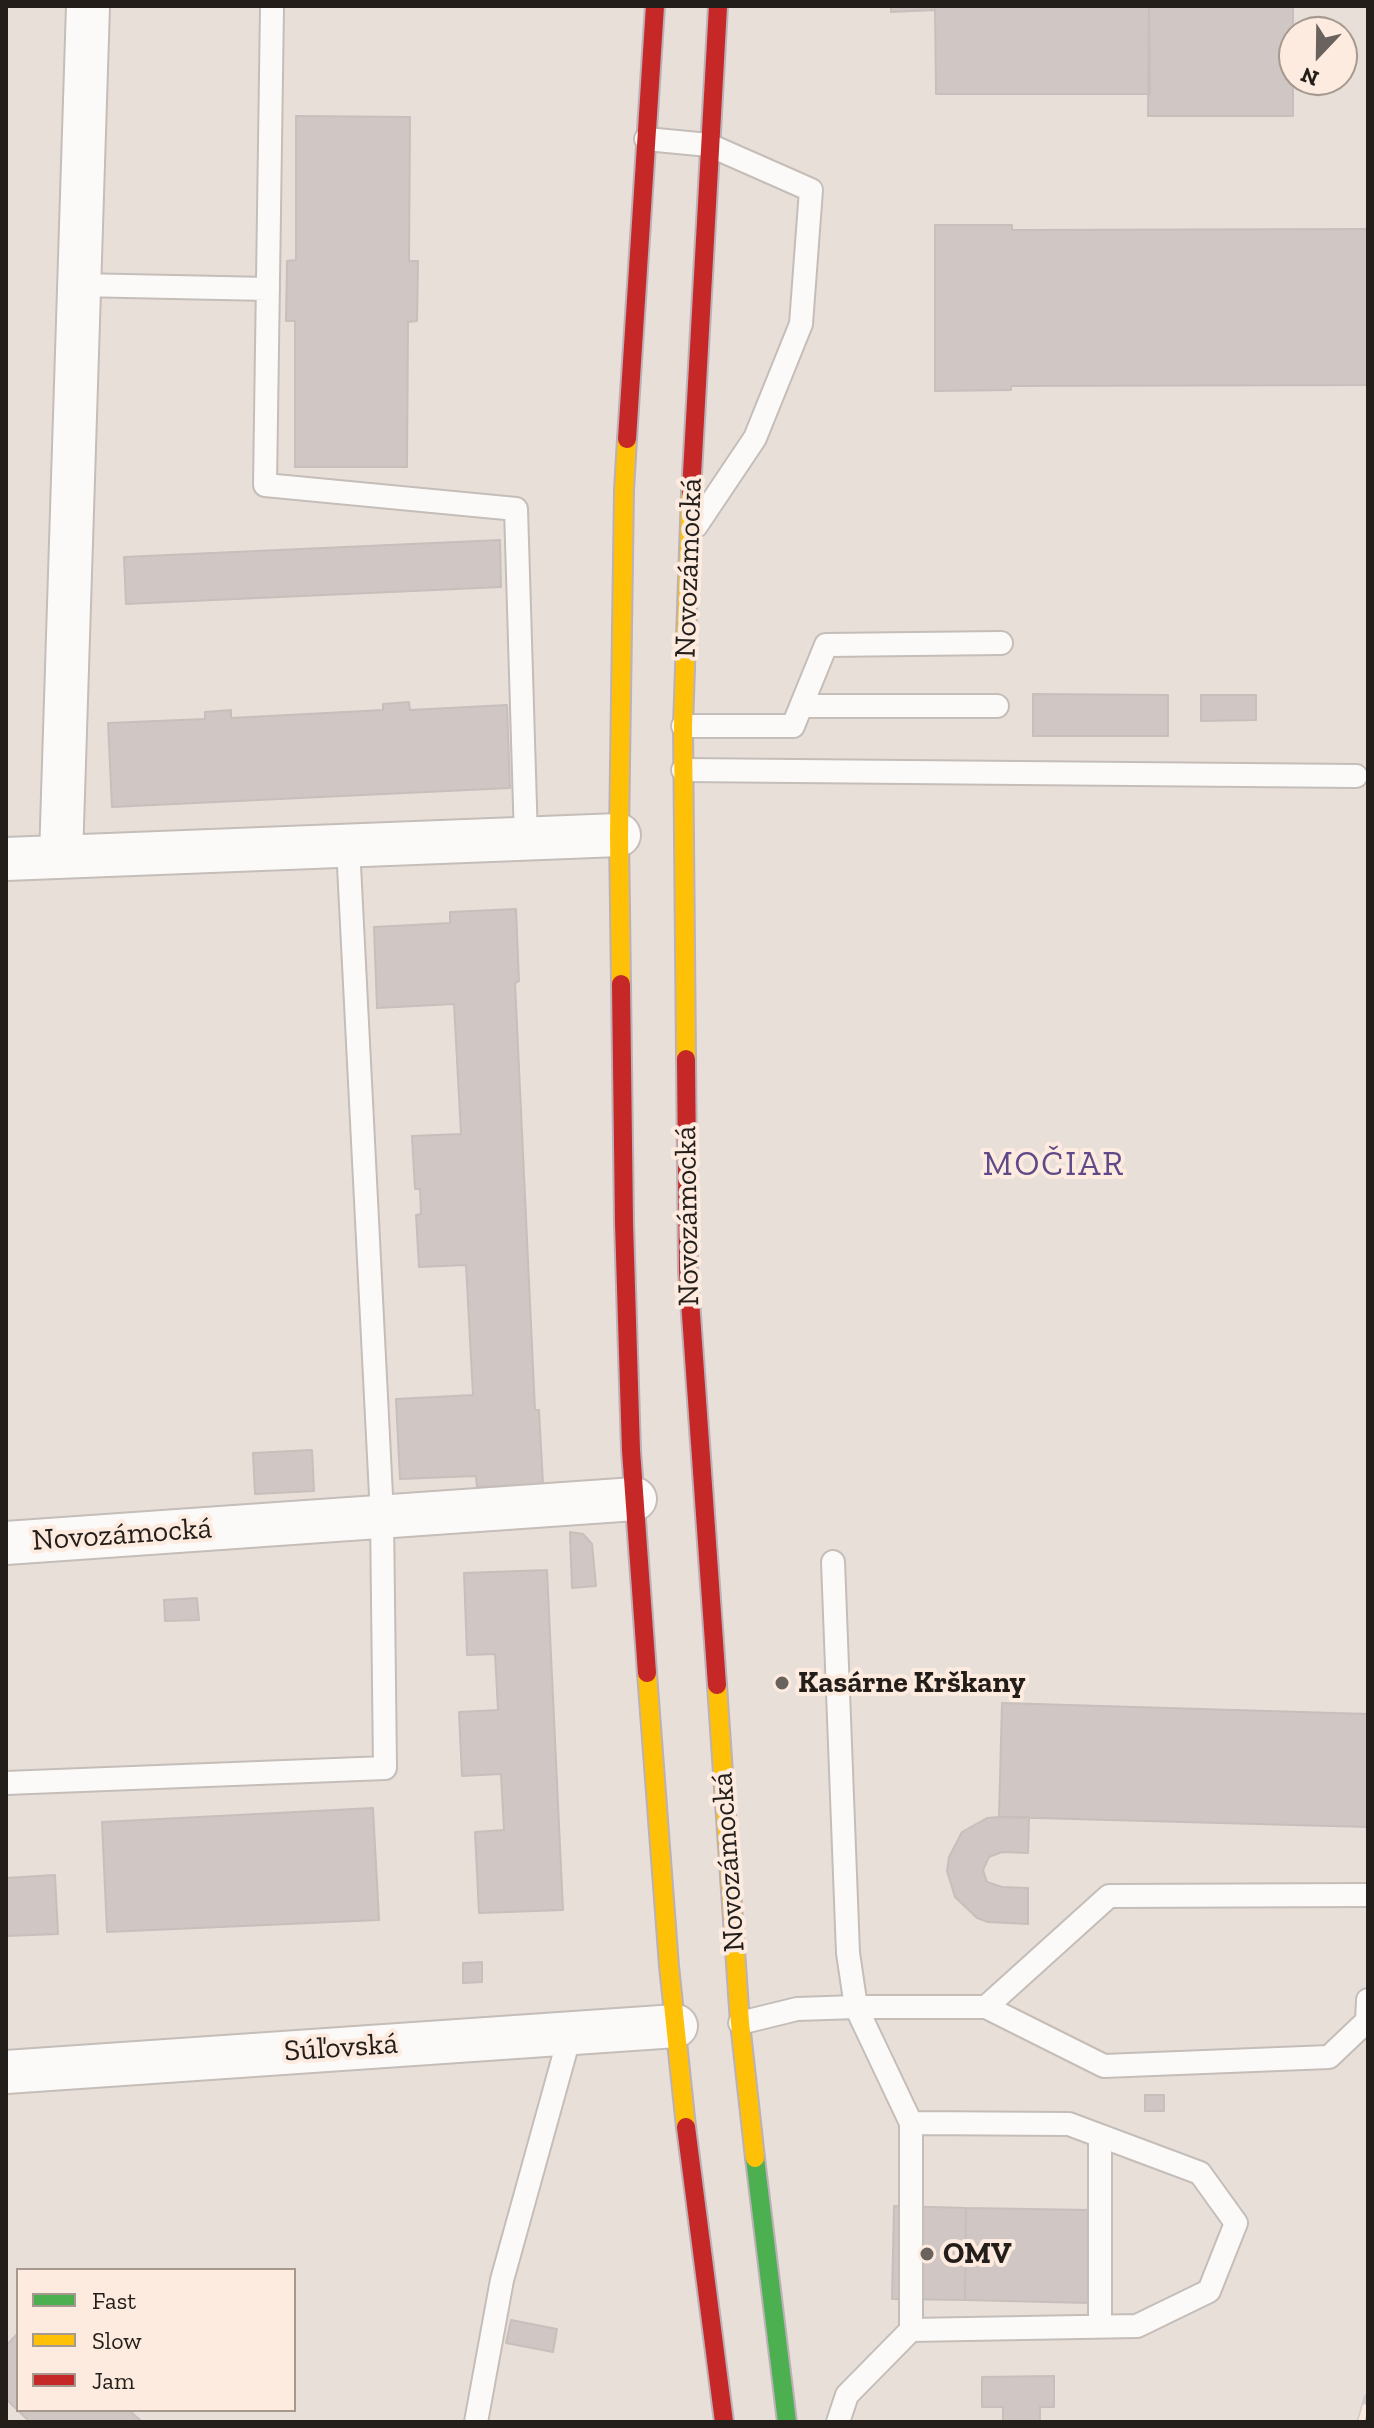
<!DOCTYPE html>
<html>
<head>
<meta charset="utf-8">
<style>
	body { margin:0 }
	#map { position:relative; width:1374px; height:2428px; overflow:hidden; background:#e9dfd9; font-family:"Zilla Slab",serif }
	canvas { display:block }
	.frame { position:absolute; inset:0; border:8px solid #241e1a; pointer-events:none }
	.legend { position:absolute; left:16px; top:2268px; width:280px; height:144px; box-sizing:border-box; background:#fdebdf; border:2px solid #a69990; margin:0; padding:10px 14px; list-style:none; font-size:24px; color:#241e1a }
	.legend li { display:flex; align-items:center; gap:16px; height:40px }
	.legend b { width:40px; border:2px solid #a69990 }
	.north { position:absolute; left:1278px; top:16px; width:80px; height:80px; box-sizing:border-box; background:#fdebdf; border:2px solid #a69990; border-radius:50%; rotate:202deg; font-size:22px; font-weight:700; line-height:32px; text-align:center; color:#241e1a }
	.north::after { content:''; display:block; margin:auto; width:28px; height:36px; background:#69625d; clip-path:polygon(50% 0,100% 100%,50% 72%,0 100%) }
</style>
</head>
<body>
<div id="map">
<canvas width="1374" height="2428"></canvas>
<div class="frame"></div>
<ul class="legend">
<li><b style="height:10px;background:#4caf50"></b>Fast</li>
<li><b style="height:10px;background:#ffc107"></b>Slow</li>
<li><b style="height:10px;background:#c62828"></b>Jam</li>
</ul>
<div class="north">N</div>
</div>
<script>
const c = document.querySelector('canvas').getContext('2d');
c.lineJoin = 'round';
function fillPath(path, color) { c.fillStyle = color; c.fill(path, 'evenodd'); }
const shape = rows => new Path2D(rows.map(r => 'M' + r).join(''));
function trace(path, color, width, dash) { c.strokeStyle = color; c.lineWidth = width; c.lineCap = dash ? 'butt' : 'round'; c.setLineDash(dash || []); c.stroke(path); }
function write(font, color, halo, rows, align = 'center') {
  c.font = font + ' "Zilla Slab",serif'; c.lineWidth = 8; c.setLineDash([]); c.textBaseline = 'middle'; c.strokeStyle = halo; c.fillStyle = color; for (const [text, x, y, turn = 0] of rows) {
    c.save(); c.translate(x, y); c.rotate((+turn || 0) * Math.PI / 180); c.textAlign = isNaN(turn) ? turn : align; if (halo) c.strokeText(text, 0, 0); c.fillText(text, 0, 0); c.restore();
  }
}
const building = shape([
	[891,6,935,6,935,10,891,12,891,6],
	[935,6,1149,6,1150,94,936,94,935,6],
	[1149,6,1293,6,1293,116,1148,116,1149,6],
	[296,116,410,117,409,261,418,261,417,321,408,322,407,467,295,467,295,321,286,321,287,261,296,260,296,116],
	[935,225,1012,225,1012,230,1368,229,1368,385,1011,386,1011,390,935,391,935,225],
	[500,540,501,587,126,604,124,557,500,540],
	[1033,694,1168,695,1168,736,1033,736,1033,694],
	[1201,695,1256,695,1256,720,1201,721,1201,695],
	[409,702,410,710,507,705,510,788,112,807,108,723,205,719,205,712,231,710,231,718,383,710,383,704,409,702],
	[516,909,519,981,515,983,535,1410,539,1410,543,1484,477,1487,476,1476,400,1479,396,1399,473,1395,466,1265,419,1267,416,1215,421,1214,420,1189,415,1189,412,1136,461,1134,454,1004,377,1008,374,927,450,923,450,912,516,909],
	[312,1450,314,1491,255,1494,253,1453,312,1450],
	[570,1532,583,1534,592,1544,596,1586,572,1588,570,1532],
	[547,1570,563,1910,479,1913,475,1832,504,1830,501,1774,462,1776,459,1712,498,1710,495,1654,467,1655,464,1573,547,1570],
	[197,1598,199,1620,165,1621,164,1600,197,1598],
	[1002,1703,1368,1714,1368,1827,999,1817,1002,1703],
	[373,1808,379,1920,107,1932,102,1822,373,1808],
	[999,1817,1029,1817,1028,1853,1002,1852,989,1857,983,1870,987,1882,1002,1887,1028,1888,1028,1924,988,1922,977,1918,955,1897,947,1871,949,1857,962,1832,987,1818,999,1817],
	[55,1875,58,1934,6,1936,6,1878,55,1875],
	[482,1962,482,1982,463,1983,463,1963,482,1962],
	[1145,2095,1164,2095,1164,2111,1145,2111,1145,2095],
	[894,2206,966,2208,965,2300,892,2299,894,2206],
	[966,2208,1091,2210,1089,2303,965,2300,966,2208],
	[511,2320,557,2329,553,2352,506,2343,511,2320],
	[18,2333,18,2410,129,2410,142,2422,30,2422,6,2399,6,2346,18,2333],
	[1054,2376,1054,2407,1040,2407,1040,2421,1003,2421,1003,2407,982,2407,982,2377,1054,2376]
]);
fillPath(building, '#d0c7c4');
trace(building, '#c7bfbb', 2);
const lane = shape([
	[272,6,265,485,516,509,526,839],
	[646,139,709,145,811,190,801,324,755,438,696,526],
	[79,285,268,289],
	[802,706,997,706],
	[683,726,793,726,826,645,1001,643],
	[683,770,1356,776],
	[833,1562,848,1953,856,2007,986,2007,1104,2066,1329,2057,1367,2021,1368,2000],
	[6,1783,385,1768,382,1515,348,846],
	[986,2007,1109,1896,1368,1895],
	[740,2023,797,2009,856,2007,911,2123,911,2330,847,2395,838,2422],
	[911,2123,1069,2124,1200,2173,1236,2223,1209,2291,1137,2326,911,2330],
	[1100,2136,1100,2326],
	[476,2422,502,2280,571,2031]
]);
const street = shape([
	[61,857,88,6],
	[6,859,619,835],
	[6,1543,635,1499],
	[6,2072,676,2026]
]);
const fast = shape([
	[755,2158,787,2422]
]);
const slow = shape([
	[621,984,619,835,624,490,627,439],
	[686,1059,683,726,691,492],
	[647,1673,669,1966,686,2127],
	[717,1685,740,2023,755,2158]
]);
const jam = shape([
	[627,439,655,6],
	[691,492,718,6],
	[621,984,624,1223,631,1450,647,1673],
	[686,1059,688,1272,717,1685],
	[686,2127,724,2422]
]);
trace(lane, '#c4bdb8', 26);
trace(street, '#c4bdb8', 46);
trace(fast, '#bdb1b8', 22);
trace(slow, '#bdb1b8', 22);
trace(jam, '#bdb1b8', 22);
trace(lane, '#fcfaf9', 22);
trace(street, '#fcfaf9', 42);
trace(fast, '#4caf50', 18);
trace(slow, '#ffc107', 18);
trace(jam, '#c62828', 18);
const rail = shape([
	[1361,2422,1368,2398]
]);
trace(rail, '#cfcccb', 9);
trace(rail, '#fdebdf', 6, [18]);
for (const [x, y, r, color] of [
	[782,1683,8,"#69625d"],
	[927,2254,8,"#69625d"]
]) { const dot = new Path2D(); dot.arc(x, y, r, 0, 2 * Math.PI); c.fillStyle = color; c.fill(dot); trace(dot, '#fdebdf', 3); }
write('30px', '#241e1a', '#fdebdf', [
	["Novozámocká",689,568,-88],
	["Novozámocká",688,1216,-91],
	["Novozámocká",122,1535,-4],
	["Novozámocká",729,1862,-94],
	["Súľovská",341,2048,-4]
]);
write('bold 30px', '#241e1a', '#fdebdf', [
	["Kasárne Krškany",798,1683],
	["OMV",943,2254]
], 'left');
c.letterSpacing = '2px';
write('34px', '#5e4a88', '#fdebdf', [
	["MOČIAR",1054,1165]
]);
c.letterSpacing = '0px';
</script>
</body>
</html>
